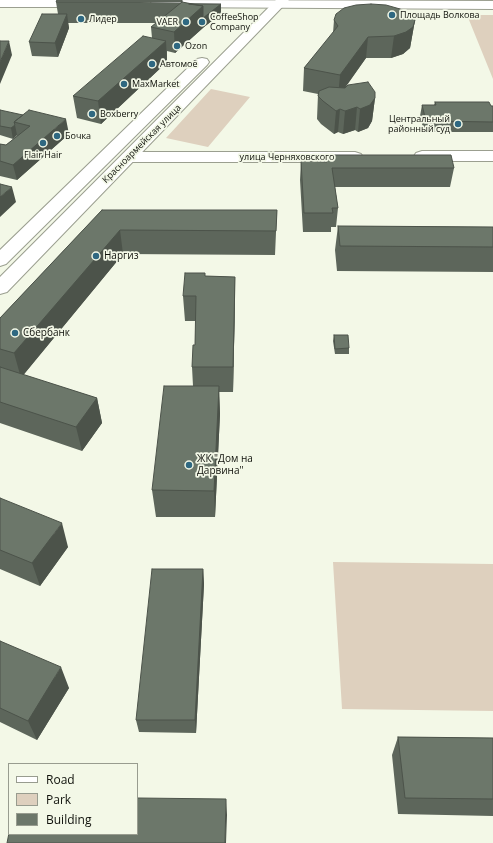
<!DOCTYPE html>
<html>
<head>
<meta charset="utf-8">
<style>
	body { margin:0 }
	#map { position:relative; width:493px; height:843px; overflow:hidden; background:#f3f8e7; font-family:"Open Sans",sans-serif }
	canvas { display:block }
	.legend { position:absolute; left:8px; top:763px; width:130px; height:72px; box-sizing:border-box; background:#f3f8e7; border:1px solid #989c8f; margin:0; padding:5px 7px; list-style:none; font-size:12px; color:#0f110b }
	.legend li { display:flex; align-items:center; gap:8px; height:20px }
	.legend b { width:20px; border:1px solid #989c8f }
</style>
</head>
<body>
<div id="map">
<canvas width="493" height="843"></canvas>
<ul class="legend">
<li><b style="height:5px;background:#fff"></b>Road</li>
<li><b style="height:11px;background:#ded0be"></b>Park</li>
<li><b style="height:11px;background:#6c776a"></b>Building</li>
</ul>
</div>
<script>
const c = document.querySelector('canvas').getContext('2d');
c.lineJoin = 'round';
function fillPath(path, color) { c.fillStyle = color; c.fill(path, 'evenodd'); }
const shape = rows => new Path2D(rows.map(r => 'M' + r).join(''));
function trace(path, color, width, dash) { c.strokeStyle = color; c.lineWidth = width; c.lineCap = dash ? 'butt' : 'round'; c.setLineDash(dash || []); c.stroke(path); }
function write(font, color, halo, rows, align = 'center') {
  c.font = font + ' "Open Sans",sans-serif'; c.lineWidth = 3.5; c.setLineDash([]); c.textBaseline = 'middle'; c.strokeStyle = halo; c.fillStyle = color; for (const [text, x, y, turn = 0] of rows) {
    c.save(); c.translate(x, y); c.rotate((+turn || 0) * Math.PI / 180); c.textAlign = isNaN(turn) ? turn : align; if (halo) c.strokeText(text, 0, 0); c.fillText(text, 0, 0); c.restore();
  }
}
fillPath(shape([
	[467,15,493,15,493,79],
	[211,89,250,97,208,147,166,138],
	[333,562,493,564,493,711,342,709]
]), '#ded0be');
const minor = shape([
	[0,0,89,0,93,3,91,6,87,7,0,7,0,0],
	[153,0,493,1,493,9,157,7,153,6,151,3,153,0],
	[422,151,493,151,493,161,422,161,416,159,414,156,416,153,422,151],
	[129,152,355,152,361,154,363,157,361,160,355,162,129,162,123,160,121,157,123,154,129,152]
]);
const major = shape([
	[276,0,289,0,7,292,0,294,0,277,276,0],
	[202,58,207,59,209,62,207,65,6,264,0,266,0,250,197,59,202,58]
]);
trace(minor, '#9b9f90', 2);
trace(major, '#9b9f90', 2);
fillPath(minor, '#fff');
fillPath(major, '#fff');
fillPath(shape([
	[57,0,221,4,221,14,204,27,175,53,167,51,167,62,101,124,77,118,73,96,152,38,151,27,156,23,68,23,69,28,58,57,32,56,29,42,58,14,56,2],
	[334,20,415,20,410,48,403,54,391,58,366,58,345,87,375,98,372,121,368,128,358,132,355,130,343,134,338,132,334,134,321,124,317,119,318,94,303,91,304,68,333,33],
	[435,102,493,106,493,132,424,132,420,116,422,105,434,105],
	[0,110,69,134,17,180,0,176,0,144,6,145,17,136,17,135,13,139,0,135],
	[326,155,454,168,450,187,335,187,338,208,336,227,331,227,331,232,303,232,300,180,301,161,326,162],
	[102,210,277,210,275,255,123,254,23,375,97,398,102,423,82,451,0,423,0,318],
	[338,226,493,227,493,272,337,271,335,250],
	[205,273,205,276,235,277,235,301,233,392,219,392,220,414,215,517,156,517,152,490,193,386,192,367,195,345,196,321,185,321,183,296],
	[334,335,349,348,349,354,335,354,333,341],
	[0,498,68,547,40,586,0,569],
	[203,569,204,584,196,733,139,732,136,720],
	[0,641,69,688,37,740,0,722],
	[398,737,493,738,493,816,398,814,392,755]
]), '#5d665b');
fillPath(shape([
	[221,4,221,14,204,27,203,18],
	[203,6,204,27,175,53,174,32],
	[67,14,69,28,58,57,55,43],
	[415,20,410,48,403,54,391,58,394,36],
	[368,37,366,58,338,98,340,75],
	[9,41,12,55,0,84,0,62],
	[166,41,167,62,101,124,98,101],
	[375,98,372,121,368,128,358,132,360,109],
	[357,107,355,130,343,134,345,111],
	[340,109,338,132,334,134,336,111],
	[66,119,69,134,17,180,13,165],
	[15,125,17,135,13,139,11,128],
	[12,187,16,202,0,217,0,197],
	[120,230,123,254,21,378,14,353],
	[235,277,235,301,233,392,233,367],
	[219,386,220,414,215,517,214,491],
	[97,398,102,423,82,451,76,427],
	[62,523,68,547,40,586,32,563],
	[203,569,204,584,196,733,195,720],
	[61,667,69,688,37,740,28,721],
	[226,799,227,815,226,843,225,843]
]), '#4c534a');
const building = shape([
	[57,0,182,0,182,2,56,2,57,0],
	[182,2,203,6,174,32,151,27,182,2],
	[189,4,221,4,203,18,203,6,189,4],
	[371,4,386,5,400,9,410,14,415,20,413,27,406,32,394,36,368,37,340,75,304,68,338,26,334,20,336,14,344,8,356,5,371,4],
	[42,14,67,14,55,43,29,42,42,14],
	[143,36,166,41,98,101,73,96,143,36],
	[0,41,9,41,0,62,0,41],
	[368,82,375,92,375,98,370,105,360,109,357,107,345,111,340,109,336,111,323,101,318,96,319,91,329,87,345,88,348,85,368,82],
	[435,102,489,102,491,106,493,106,493,122,426,121,422,105,436,105,435,102],
	[0,110,23,115,14,122,15,125,11,128,0,126,0,110],
	[29,110,66,119,13,165,0,161,0,144,6,145,30,126,14,122,29,110],
	[326,155,451,155,454,168,332,168,338,208,332,208,333,213,304,213,301,161,327,162,326,155],
	[0,184,12,187,0,197,0,184],
	[102,210,277,210,276,231,120,230,14,353,0,349,0,318,102,210],
	[338,226,493,227,493,247,340,246,338,226],
	[185,273,205,273,205,276,235,277,233,367,192,367,193,345,195,345,196,296,183,296,185,273],
	[334,335,348,335,349,348,335,349,334,335],
	[0,367,97,398,76,427,0,402,0,367],
	[164,386,219,386,214,491,152,490,164,386],
	[0,498,62,523,32,563,0,550,0,498],
	[152,569,203,569,195,720,136,720,152,569],
	[0,641,61,667,28,721,0,708,0,641],
	[398,737,493,738,493,799,405,798,398,737],
	[137,798,226,799,225,843,7,843,9,833,9,834,137,834,137,798]
]);
fillPath(building, '#6c776a');
trace(building, '#4c534a', 1);
for (const [x, y, r, color] of [
	[392,15,4,"#2f6881"],
	[81,19,4,"#2f6881"],
	[186,22,4,"#2f6881"],
	[202,22,4,"#2f6881"],
	[177,46,4,"#2f6881"],
	[152,64,4,"#2f6881"],
	[124,84,4,"#2f6881"],
	[92,114,4,"#2f6881"],
	[458,124,4,"#2f6881"],
	[57,136,4,"#2f6881"],
	[43,143,4,"#2f6881"],
	[96,256,4,"#2f6881"],
	[15,333,4,"#2f6881"],
	[189,465,4,"#2f6881"]
]) { const dot = new Path2D(); dot.arc(x, y, r, 0, 2 * Math.PI); c.fillStyle = color; c.fill(dot); trace(dot, '#f3f8e7', 1.5); }
write('9px', '#0f110b', '#f3f8e7', [
	["Площадь Волкова",400,15],
	["CoffeeShop",210,17],
	["Company",210,27],
	["Лидер",89,19],
	["VAER",178,22,"right"],
	["Ozon",185,46],
	["Автомоё",160,64],
	["MaxMarket",132,84],
	["Boxberry",100,114],
	["Центральный",450,119,"right"],
	["районный суд",450,129,"right"],
	["Бочка",65,136],
	["Flair Hair",43,155,"center"]
], 'left');
write('9px', '#0f110b', '#f3f8e7', [
	["Красноармейская улица",142,144,-45],
	["улица Черняховского",287,157]
]);
write('10px', '#0f110b', '#f3f8e7', [
	["Наргиз",104,256],
	["Сбербанк",23,333],
	["ЖК \"Дом на",197,459],
	["Дарвина\"",197,471]
], 'left');
</script>
</body>
</html>
